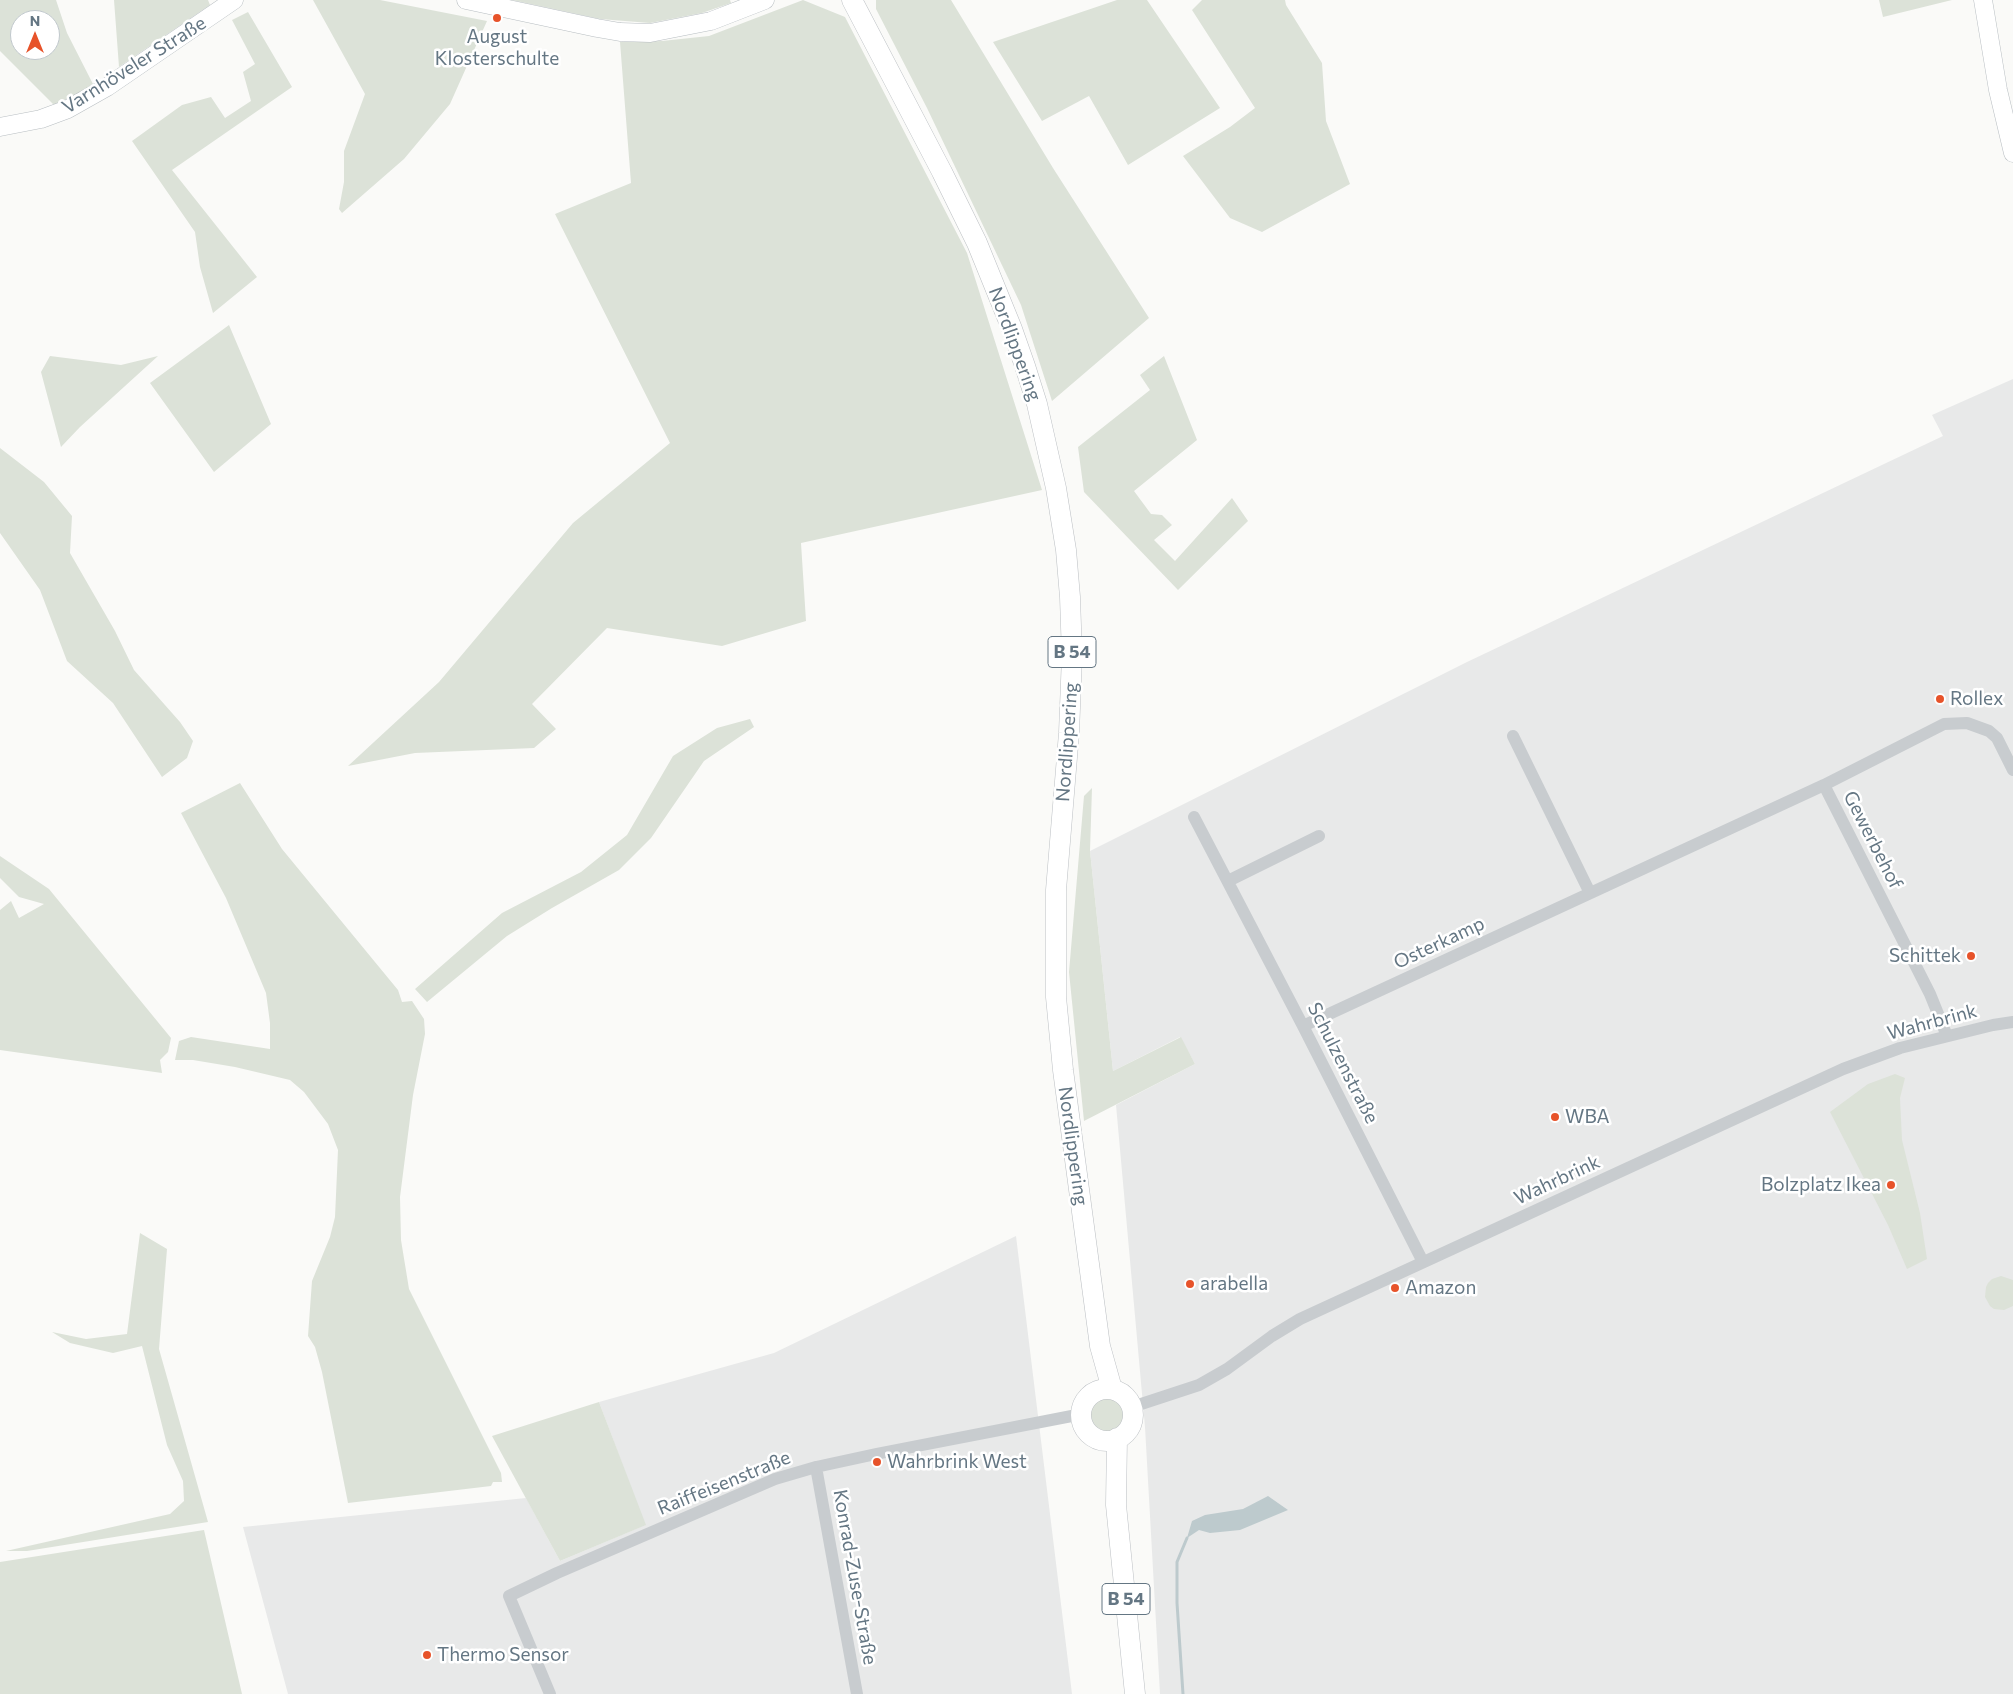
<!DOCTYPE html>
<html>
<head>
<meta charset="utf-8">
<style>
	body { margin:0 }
	#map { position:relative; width:2013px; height:1694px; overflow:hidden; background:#fafaf8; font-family:Commissioner,sans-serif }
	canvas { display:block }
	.north { position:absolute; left:10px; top:10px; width:50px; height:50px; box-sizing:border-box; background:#fff; border:1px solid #c1c8cd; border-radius:50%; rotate:0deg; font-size:14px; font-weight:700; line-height:20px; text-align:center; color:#647683 }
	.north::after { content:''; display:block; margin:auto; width:18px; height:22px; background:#e7532a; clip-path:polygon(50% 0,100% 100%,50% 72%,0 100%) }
</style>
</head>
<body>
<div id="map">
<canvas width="2013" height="1694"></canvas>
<div class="north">N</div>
</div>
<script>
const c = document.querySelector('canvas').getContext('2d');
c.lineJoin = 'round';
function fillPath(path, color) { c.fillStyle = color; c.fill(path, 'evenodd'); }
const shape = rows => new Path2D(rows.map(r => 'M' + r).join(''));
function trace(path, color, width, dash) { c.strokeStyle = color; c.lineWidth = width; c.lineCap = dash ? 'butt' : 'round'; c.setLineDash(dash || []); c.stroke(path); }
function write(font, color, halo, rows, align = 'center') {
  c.font = font + ' Commissioner,sans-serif'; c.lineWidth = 5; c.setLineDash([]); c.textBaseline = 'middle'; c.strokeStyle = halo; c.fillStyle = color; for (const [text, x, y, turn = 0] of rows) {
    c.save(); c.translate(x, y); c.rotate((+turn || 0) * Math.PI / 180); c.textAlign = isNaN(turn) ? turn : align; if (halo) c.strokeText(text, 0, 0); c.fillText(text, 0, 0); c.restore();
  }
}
fillPath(shape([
	[2013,379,2013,1694,1160,1694,1145,1427,1116,1105,1195,1064,1180,1037,1113,1071,1090,851,1467,662,1943,436,1932,415],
	[1016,1236,1072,1694,288,1694,243,1527,526,1498,560,1561,645,1525,599,1402,774,1353]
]), '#e8e9e9');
fillPath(shape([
	[0,0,56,0,67,33,94,86,54,105,0,51],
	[20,20,50,20,50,50,20,50],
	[114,0,208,0,210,5,119,67],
	[313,0,380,0,487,21,450,104,404,159,342,213,339,209,344,182,344,151,365,94],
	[512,0,730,0,731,3,702,13,650,23,600,19],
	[803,0,845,17,967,253,1042,490,801,543,806,621,722,646,607,628,532,704,556,729,534,748,415,753,348,766,439,682,573,523,670,443,555,214,631,183,620,42,662,41,709,36],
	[876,0,951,0,1053,168,1149,318,1052,401,1021,305,927,108,876,9],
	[1117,0,1147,0,1220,108,1128,165,1089,96,1042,121,993,42],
	[1202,0,1285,0,1286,5,1322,63,1326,121,1350,184,1262,232,1230,218,1183,156,1230,127,1255,108,1192,10],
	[1879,0,1952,0,1883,17],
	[248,12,292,87,172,170,257,277,213,313,200,267,195,232,132,141,182,105,211,97,225,118,251,101,243,72,255,64,232,20],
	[229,325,271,424,214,472,150,383],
	[50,356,121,365,158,356,80,427,61,447,41,372],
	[1164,356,1197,440,1134,491,1151,514,1162,515,1172,525,1154,540,1175,561,1232,498,1248,521,1178,590,1084,492,1078,447,1150,390,1140,375],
	[0,448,44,482,72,516,70,553,115,631,134,670,180,722,193,741,187,758,162,777,113,703,67,661,40,590,0,533],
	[750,719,754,727,704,761,651,838,619,870,552,908,507,936,427,1002,415,989,502,913,581,872,627,835,673,756,717,728],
	[240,783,282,849,398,990,402,1002,412,1001,424,1019,425,1034,413,1095,400,1197,401,1240,409,1289,501,1473,502,1482,493,1482,491,1486,348,1503,322,1372,315,1347,308,1336,312,1281,330,1237,335,1217,338,1150,328,1124,304,1092,290,1080,235,1067,193,1060,175,1060,179,1041,191,1037,270,1049,270,1023,266,993,226,898,181,813],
	[1092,788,1090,851,1113,1071,1181,1037,1195,1064,1084,1121,1069,972,1084,796],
	[0,856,49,889,171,1038,168,1052,160,1060,162,1073,0,1050,0,910,11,901,19,918,44,904,19,897,0,878],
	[1895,1074,1905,1078,1900,1098,1902,1140,1920,1213,1927,1259,1907,1269,1888,1225,1830,1112,1868,1084],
	[140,1233,167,1249,159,1349,208,1522,27,1551,6,1551,170,1514,184,1501,183,1481,167,1445,142,1346,113,1353,70,1343,52,1332,86,1339,127,1334],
	[2001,1276,2013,1280,2013,1306,2004,1310,1994,1309,1990,1306,1985,1297,1986,1287,1988,1283,1992,1279],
	'1088 1415a20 20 0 1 1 40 0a20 20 0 1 1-40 0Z',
	[599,1402,646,1525,560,1561,492,1436],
	[204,1530,242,1694,0,1694,0,1562]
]), '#dce2d8');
fillPath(shape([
	[1268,1496,1288,1510,1240,1530,1210,1533,1199,1530,1187,1538,1192,1521,1205,1515,1243,1509]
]), '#bdcacd');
trace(shape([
	[1183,1694,1177,1603,1177,1562,1187,1538]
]), '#bdcacd', 3);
const secondary = shape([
	[466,0,597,28,620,32,650,33,711,21,765,0],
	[1983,0,1998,90,2013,153],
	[0,127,41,119,68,109,107,87,234,0]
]);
const primary = shape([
	[852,0,942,172,977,243,1012,329,1025,366,1037,404,1056,488,1066,550,1070,597,1072,656,1069,733,1056,890,1056,997,1063,1070,1100,1346,1112,1389],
	'1081 1415a26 26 0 1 1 52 0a26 26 0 1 1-52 0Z',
	[1117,1438,1116,1505,1135,1694]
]);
trace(secondary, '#b8bec2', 19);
trace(primary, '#bbbfc3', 21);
trace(shape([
	[1513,736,1590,893],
	[1824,785,1930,994,1947,1036],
	[1194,817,1303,1026,1423,1262],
	[1228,881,1319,836],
	[1303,1026,1824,785,1944,724,1967,723,1989,731,1997,738,2013,770],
	[1132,1407,1199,1385,1227,1369,1272,1336,1300,1319,1843,1069,1900,1048,1993,1025,2013,1022],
	[816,1467,857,1694],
	[550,1694,509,1596,557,1573,775,1479,816,1467,876,1454,1082,1414]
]), '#c8cccf', 12);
trace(secondary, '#fff', 18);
trace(primary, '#fff', 20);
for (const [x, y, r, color] of [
	[497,18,5,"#e7532a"],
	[1940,699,5,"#e7532a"],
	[1971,956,5,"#e7532a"],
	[1555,1117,5,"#e7532a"],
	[1891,1185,5,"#e7532a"],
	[1190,1284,5,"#e7532a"],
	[1395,1288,5,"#e7532a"],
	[877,1462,5,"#e7532a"],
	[427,1655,5,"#e7532a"]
]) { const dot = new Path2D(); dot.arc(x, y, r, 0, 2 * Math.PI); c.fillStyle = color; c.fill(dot); trace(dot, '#fff', 2); }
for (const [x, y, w] of [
	[1072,652,48],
	[1126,1599,48]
]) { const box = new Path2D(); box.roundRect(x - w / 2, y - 15.5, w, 31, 4); c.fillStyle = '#fff'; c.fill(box); trace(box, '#647683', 1); }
write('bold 18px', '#647683', null, [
	["B 54",1072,652],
	["B 54",1126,1599]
]);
write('19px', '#647683', '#fff', [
	["August",497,37,"center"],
	["Klosterschulte",497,59,"center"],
	["Rollex",1950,699],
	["Schittek",1961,956,"right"],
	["WBA",1565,1117],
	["Bolzplatz Ikea",1881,1185,"right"],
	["arabella",1200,1284],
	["Amazon",1405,1288],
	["Wahrbrink West",887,1462],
	["Thermo Sensor",437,1655]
], 'left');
write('19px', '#647683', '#fff', [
	["Varnhöveler Straße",134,65,-32],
	["Nordlippering",1015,344,70],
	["Nordlippering",1067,742,-86],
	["Gewerbehof",1873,840,63],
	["Osterkamp",1439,943,-25],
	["Wahrbrink",1932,1022,-15],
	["Schulzenstraße",1343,1063,63],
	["Nordlippering",1073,1146,82],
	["Wahrbrink",1557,1180,-25],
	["Raiffeisenstraße",724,1483,-22],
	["Konrad-Zuse-Straße",855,1577,80]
]);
</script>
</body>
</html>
